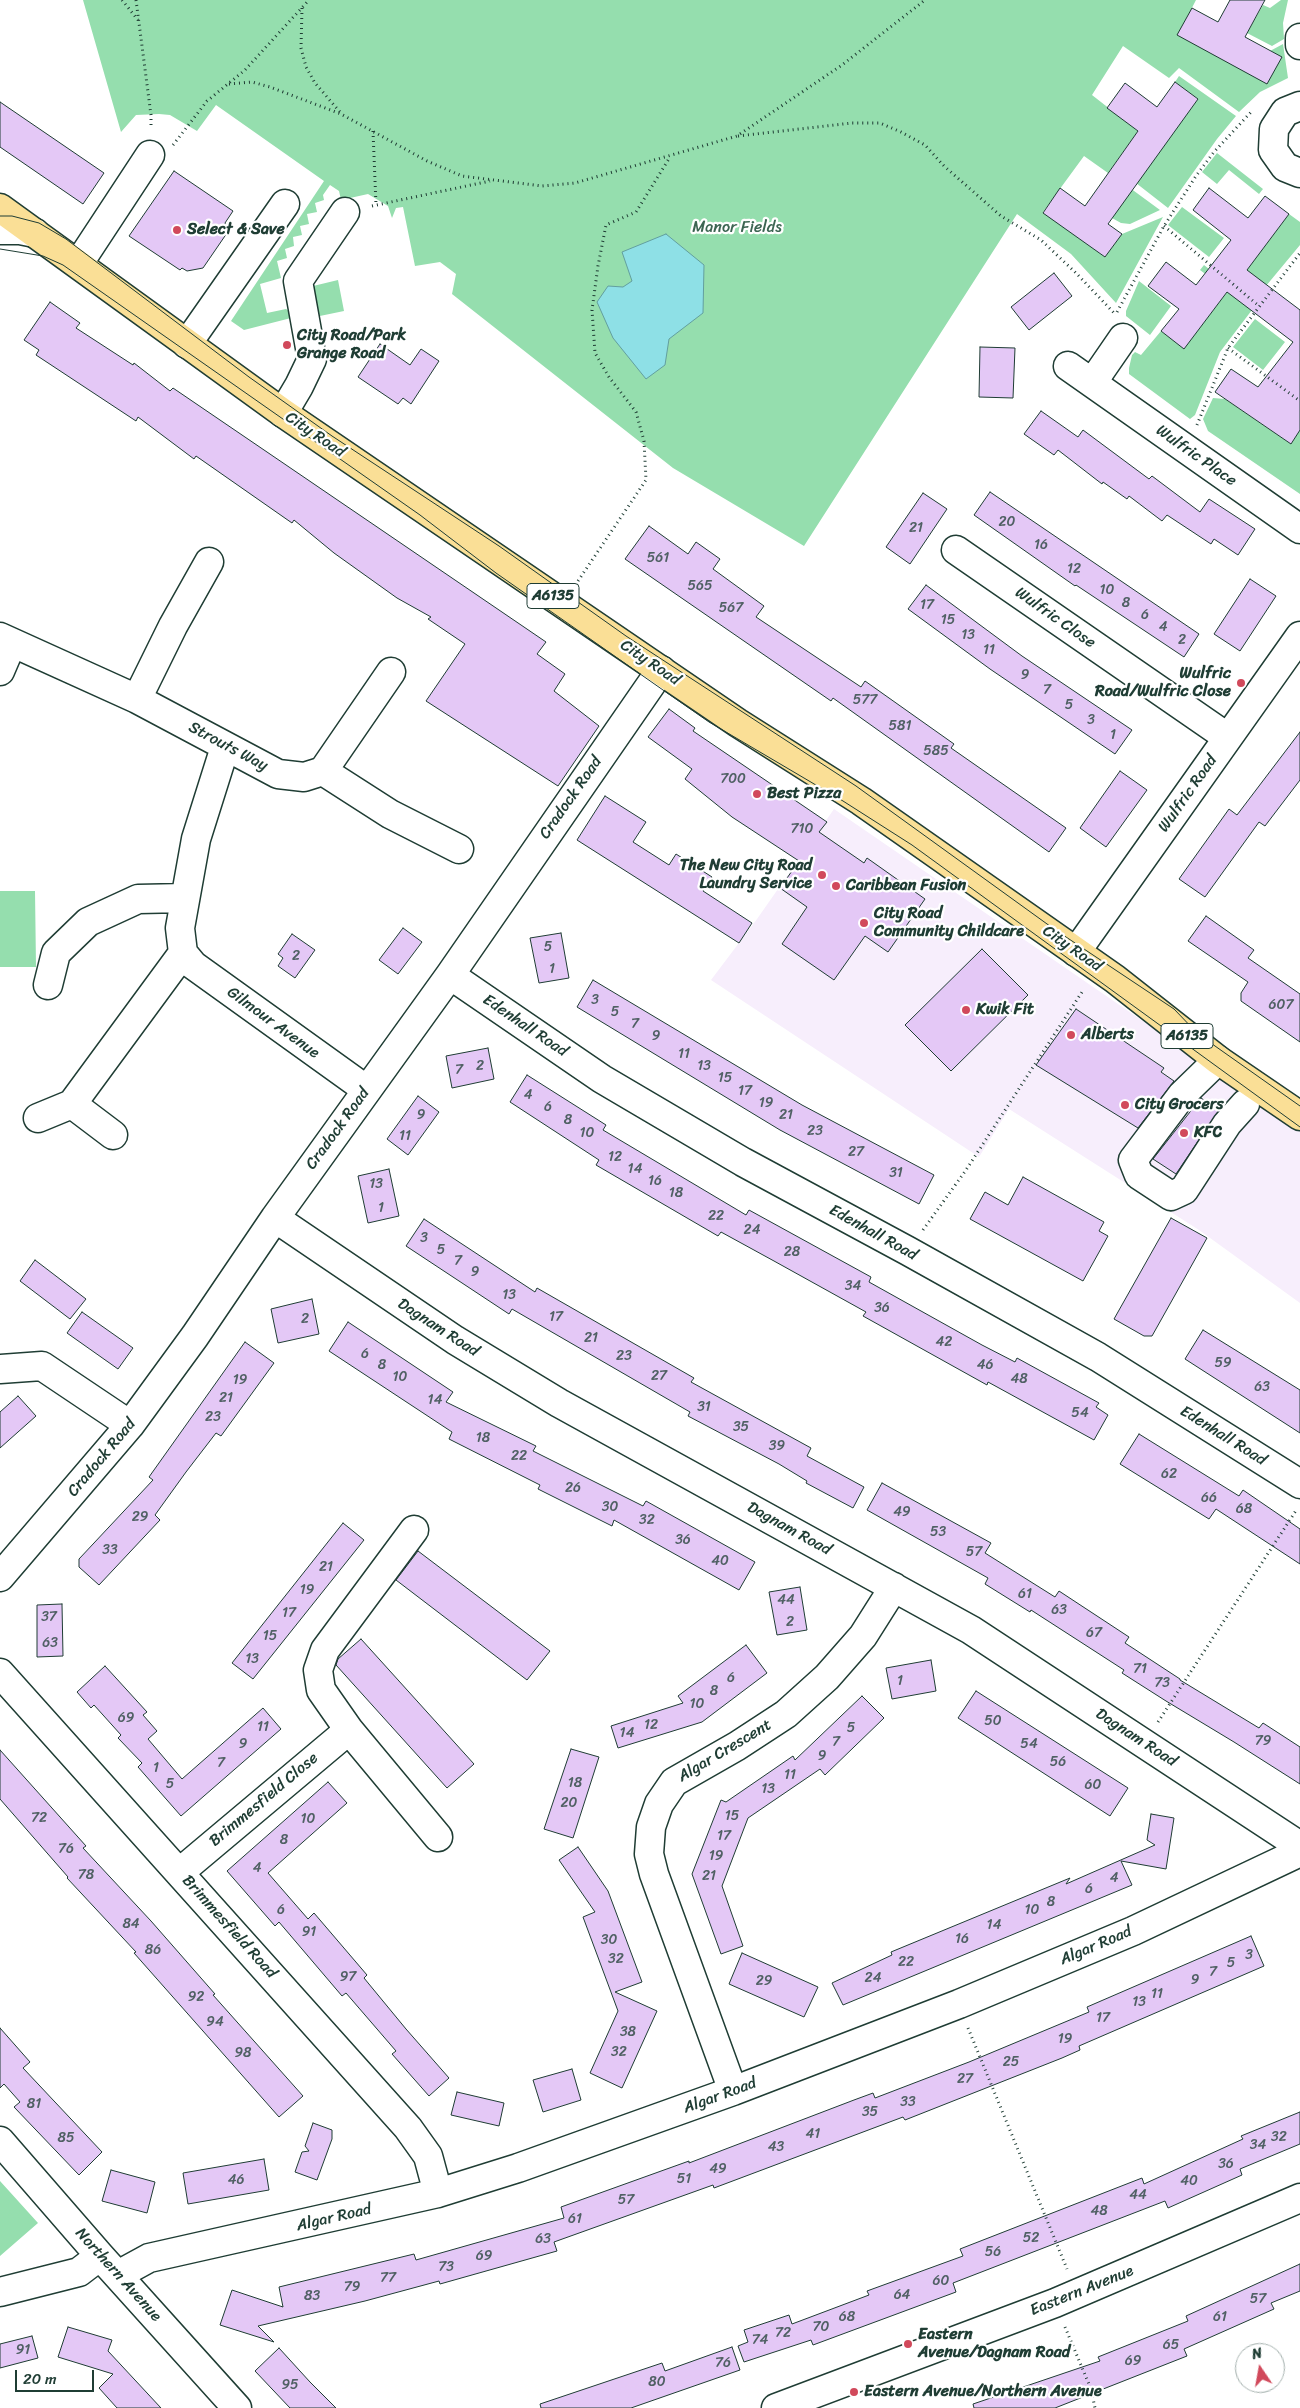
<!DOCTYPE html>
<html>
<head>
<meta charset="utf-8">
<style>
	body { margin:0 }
	#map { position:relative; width:1300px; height:2408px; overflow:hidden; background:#fff; font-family:Sriracha,sans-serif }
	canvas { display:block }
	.north { position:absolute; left:1235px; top:2343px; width:50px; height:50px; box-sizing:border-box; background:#fff; border:1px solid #a5b1ae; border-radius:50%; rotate:348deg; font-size:14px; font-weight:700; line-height:20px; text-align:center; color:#1f3d34 }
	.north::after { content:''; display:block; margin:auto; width:18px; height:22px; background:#d1495b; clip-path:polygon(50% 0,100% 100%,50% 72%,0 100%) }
	.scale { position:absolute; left:15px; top:2370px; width:79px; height:22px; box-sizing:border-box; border:2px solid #1f3d34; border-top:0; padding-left:6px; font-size:15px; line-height:18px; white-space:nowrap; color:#1f3d34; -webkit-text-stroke:4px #fff; paint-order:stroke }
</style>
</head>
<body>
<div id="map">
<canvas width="1300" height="2408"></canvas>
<div class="north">N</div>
<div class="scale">20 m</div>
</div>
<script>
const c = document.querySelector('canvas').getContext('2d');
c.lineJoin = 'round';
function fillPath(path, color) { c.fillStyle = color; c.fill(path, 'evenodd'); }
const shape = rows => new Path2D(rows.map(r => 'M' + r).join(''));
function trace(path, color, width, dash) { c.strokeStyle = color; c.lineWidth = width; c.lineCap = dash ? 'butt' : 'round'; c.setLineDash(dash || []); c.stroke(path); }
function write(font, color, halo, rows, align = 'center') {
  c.font = font + ' Sriracha,sans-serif'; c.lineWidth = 4.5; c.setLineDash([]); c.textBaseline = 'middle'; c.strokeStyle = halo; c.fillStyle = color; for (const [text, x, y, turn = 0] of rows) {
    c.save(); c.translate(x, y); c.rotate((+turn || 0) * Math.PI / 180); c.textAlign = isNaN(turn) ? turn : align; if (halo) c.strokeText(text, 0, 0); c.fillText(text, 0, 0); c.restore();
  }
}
fillPath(shape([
	[834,809,1300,1129,1300,1303,1199,1230,1009,1109,979,1157,711,980,757,919]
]), '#f7eefc');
fillPath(shape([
	[83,0,1196,0,1178,35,1270,51,1283,44,1288,78,1260,92,1239,112,1179,68,1169,78,1123,46,1092,95,1138,131,1108,173,1084,156,1043,212,1105,257,1122,234,1163,217,1116,303,1071,254,1017,214,804,546,673,468,452,294,456,274,440,262,415,266,403,207,396,208,392,218,388,206,368,194,341,200,339,191,330,185,323,195,324,200,315,203,317,212,307,214,309,224,300,226,302,235,293,237,294,246,285,249,287,258,277,261,281,278,260,284,267,313,286,309,289,311,291,318,244,330,231,321,324,181,216,105,197,131,170,115,159,114,136,115,121,132],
	[1281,0,1288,0,1283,23,1284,39,1272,46,1247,33,1263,5,1270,8],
	[1179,76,1236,116,1217,139,1168,208,1136,183,1198,99,1175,82],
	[1217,153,1263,189,1259,194,1229,170,1217,184,1202,172],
	[1130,188,1160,210,1130,224,1121,223,1112,218],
	[1182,207,1224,238,1209,257,1168,225],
	[1289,214,1300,222,1300,245,1256,298,1237,283],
	[1204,265,1255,306,1220,352,1195,415,1190,419,1129,374,1129,368,1132,355,1135,352,1141,355,1161,331,1184,348,1228,291,1200,270],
	[338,280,344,311,315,317,309,287],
	[1139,281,1171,306,1150,335,1126,316,1126,311],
	[1255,319,1285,342,1263,370,1233,347],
	[1213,398,1225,399,1291,444,1300,430,1300,494,1208,431,1203,419],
	[0,891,35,891,36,967,0,967],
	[0,2181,38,2223,0,2256]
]), '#95deae');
const water = shape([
	[666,234,704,265,703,313,669,339,665,365,646,379,613,338,597,302,608,286,623,287,632,281,622,252,666,234]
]);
fillPath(water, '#8ee0e6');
trace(water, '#629f9f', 1);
const building = shape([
	[1230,0,1265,0,1245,37,1282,57,1267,84,1177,35,1192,8,1218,22,1230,0],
	[1175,82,1198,99,1108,224,1122,234,1105,257,1043,213,1060,188,1085,206,1138,131,1107,108,1125,83,1157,107,1175,82],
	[0,102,104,173,83,204,0,147,0,102],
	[174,171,233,211,225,223,227,233,203,268,187,271,182,268,180,270,129,236,174,171],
	[1209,188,1248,218,1265,196,1289,214,1247,270,1300,310,1300,430,1291,444,1215,392,1231,369,1258,387,1293,342,1227,292,1184,349,1161,331,1179,309,1148,286,1166,262,1196,285,1231,240,1193,210,1209,188],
	[1054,273,1072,296,1029,330,1011,307,1054,273],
	[50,302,80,323,76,328,133,365,134,363,170,391,173,388,546,642,537,654,565,674,554,691,599,726,558,786,426,701,465,644,428,619,431,617,397,598,334,553,294,520,292,523,196,456,194,459,138,417,136,421,36,355,39,350,24,340,50,302],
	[380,344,410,365,421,349,439,361,411,404,403,398,398,404,358,377,380,344],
	[980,347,1015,348,1013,398,979,397,980,347],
	[1041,411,1078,437,1083,430,1149,479,1152,476,1200,512,1209,499,1255,529,1238,555,1214,539,1211,544,1167,515,1162,521,1129,496,1127,499,1103,482,1102,484,1058,450,1054,455,1024,434,1041,411],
	[990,492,1199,634,1184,657,1076,585,1075,586,974,515,990,492],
	[923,493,947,509,910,564,886,547,923,493],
	[649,526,688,554,696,542,720,559,713,569,764,606,756,617,861,687,865,681,954,744,951,748,1066,828,1049,852,833,698,831,701,625,559,649,526],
	[1250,579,1276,596,1240,651,1214,634,1250,579],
	[926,585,1022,656,1132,730,1115,754,990,669,908,609,926,585],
	[669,709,695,728,693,731,827,822,819,832,864,863,867,858,925,899,888,952,865,936,834,980,782,944,807,907,780,888,799,861,732,817,685,779,692,769,648,737,669,709],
	[1300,732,1300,780,1265,826,1259,822,1205,897,1179,879,1229,809,1237,815,1300,732],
	[1120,771,1147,790,1106,847,1080,828,1120,771],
	[605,796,646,822,633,842,669,865,676,854,712,877,703,891,752,923,739,943,577,840,605,796],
	[1206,916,1254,950,1248,958,1300,994,1300,1042,1241,1001,1241,993,1248,982,1188,941,1206,916],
	[403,928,422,942,398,974,379,960,403,928],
	[561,933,569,978,539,983,530,938,561,933],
	[292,934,315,950,295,978,278,966,283,958,278,954,292,934],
	[982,949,1028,995,951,1071,905,1025,982,949],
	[593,980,802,1105,934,1175,919,1204,780,1130,577,1007,593,980],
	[1076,1009,1164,1068,1161,1072,1174,1081,1138,1128,1036,1065,1076,1009],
	[488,1048,494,1079,452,1088,446,1056,488,1048],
	[527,1075,606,1125,603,1130,746,1215,749,1210,871,1277,869,1282,982,1345,1015,1362,1017,1358,1099,1403,1096,1407,1108,1415,1094,1440,988,1382,987,1385,863,1316,866,1312,774,1261,721,1232,718,1236,596,1165,599,1160,510,1102,527,1075],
	[418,1096,439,1112,408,1155,387,1139,418,1096],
	[1201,1098,1219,1110,1176,1174,1153,1159,1201,1098],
	[389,1169,399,1216,368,1223,358,1176,389,1169],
	[1023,1177,1104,1222,1099,1231,1108,1236,1083,1281,970,1219,985,1192,1008,1205,1023,1177],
	[1171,1218,1207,1238,1152,1336,1144,1336,1114,1319,1171,1218],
	[424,1219,535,1292,537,1288,694,1378,691,1382,811,1448,807,1456,864,1487,853,1508,806,1483,807,1481,779,1464,688,1416,690,1412,512,1309,509,1314,406,1246,424,1219],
	[35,1260,86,1299,70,1319,20,1281,35,1260],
	[312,1299,319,1334,278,1343,271,1309,312,1299],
	[82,1312,133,1348,118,1369,67,1333,82,1312],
	[348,1322,453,1392,446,1402,536,1446,533,1451,643,1506,646,1501,755,1562,739,1590,614,1520,612,1526,538,1489,540,1485,449,1439,452,1432,329,1351,348,1322],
	[1203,1330,1300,1390,1300,1433,1185,1359,1203,1330],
	[245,1342,274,1363,221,1436,216,1433,186,1472,155,1515,160,1520,99,1585,79,1567,79,1559,153,1480,149,1477,245,1342],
	[18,1396,36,1416,0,1448,0,1412,18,1396],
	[1139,1434,1239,1496,1243,1490,1300,1529,1300,1564,1216,1509,1209,1519,1120,1464,1139,1434],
	[882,1483,991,1543,985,1553,1055,1597,1059,1591,1129,1637,1125,1643,1180,1679,1180,1680,1259,1728,1263,1723,1300,1747,1300,1784,1234,1742,1166,1701,1122,1673,1124,1670,1031,1610,1030,1612,985,1584,988,1578,867,1510,882,1483],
	[343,1523,364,1540,253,1679,232,1663,343,1523],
	[418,1551,550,1651,527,1680,396,1580,418,1551],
	[800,1587,807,1630,777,1635,769,1592,800,1587],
	[62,1604,63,1656,37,1657,37,1605,62,1604],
	[361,1639,474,1764,447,1788,336,1665,338,1659,361,1639],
	[746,1645,767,1673,702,1722,618,1748,611,1726,683,1703,678,1696,746,1645],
	[931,1660,936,1691,892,1699,886,1668,931,1660],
	[105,1666,147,1712,143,1715,157,1731,148,1739,182,1779,263,1708,281,1729,181,1816,138,1767,142,1763,118,1738,121,1735,94,1705,91,1708,77,1692,105,1666],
	[976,1691,1128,1788,1110,1816,958,1718,976,1691],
	[862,1696,884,1718,825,1775,820,1769,748,1818,722,1886,743,1946,721,1954,692,1874,721,1800,726,1802,793,1756,795,1760,862,1696],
	[571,1749,599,1757,573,1838,544,1829,571,1749],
	[0,1750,86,1846,83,1848,151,1921,215,1994,213,1995,303,2096,279,2117,134,1953,136,1952,67,1878,68,1877,0,1799,0,1750],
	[328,1782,347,1803,268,1873,308,1919,314,1913,367,1975,364,1978,406,2029,449,2078,429,2096,392,2054,396,2051,346,1993,342,1996,279,1922,275,1926,227,1871,328,1782],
	[1151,1814,1174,1818,1166,1869,1121,1861,1132,1885,843,2005,832,1983,892,1955,891,1952,1070,1878,1066,1884,1155,1845,1147,1840,1151,1814],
	[578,1847,608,1891,642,1982,615,1992,657,2011,622,2088,590,2073,618,2011,583,1917,595,1912,559,1860,578,1847],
	[1251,1936,1264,1966,1079,2046,1080,2050,1062,2058,905,2120,903,2117,714,2188,713,2185,554,2242,557,2251,440,2284,439,2281,365,2301,258,2326,274,2342,220,2325,232,2290,283,2307,279,2287,414,2254,416,2260,564,2218,561,2207,689,2161,689,2163,854,2100,873,2093,875,2098,969,2062,1089,2012,1087,2007,1251,1936],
	[742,1953,818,1987,804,2017,729,1984,742,1953],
	[0,2028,30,2062,23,2068,102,2152,79,2175,14,2107,20,2102,4,2084,0,2088,0,2028],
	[572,2069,581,2100,543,2112,533,2080,572,2069],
	[457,2092,504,2103,499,2126,451,2115,457,2092],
	[1300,2112,1300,2144,1240,2169,1242,2175,1168,2208,1165,2201,953,2283,956,2292,813,2345,811,2340,744,2362,738,2346,748,2342,744,2330,789,2315,792,2324,869,2295,867,2291,963,2256,960,2249,1142,2178,1144,2184,1243,2139,1241,2136,1300,2112],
	[313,2123,332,2130,332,2139,317,2180,295,2172,302,2152,309,2151,305,2146,313,2123],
	[264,2159,269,2190,188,2204,183,2173,264,2159],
	[111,2170,155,2182,147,2213,102,2201,111,2170],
	[1300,2264,1300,2291,1271,2303,1274,2309,1184,2349,1187,2356,1055,2408,974,2408,973,2404,1100,2361,1098,2357,1188,2321,1186,2316,1300,2264],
	[68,2327,112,2340,108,2351,161,2408,117,2408,99,2388,113,2374,58,2357,68,2327],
	[32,2336,38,2358,0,2368,0,2344,32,2336],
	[732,2347,740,2370,631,2408,541,2408,540,2404,662,2363,665,2371,732,2347],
	[279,2348,310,2382,336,2408,290,2408,255,2371,279,2348]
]);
fillPath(building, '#e4c8f6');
trace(building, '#1f3d34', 1);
const minor = shape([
	[1300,38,1300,45],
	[1300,106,1285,112,1274,129,1273,150,1285,167,1300,173],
	[0,230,20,230,35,233],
	[79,263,150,155],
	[187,344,285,204],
	[1068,366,1300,529],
	[1092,383,1123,338],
	[283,413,299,386,312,359,298,281,345,212],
	[956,550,1227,737],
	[0,637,137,699,278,774,304,777,323,771,391,672],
	[0,671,12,643],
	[137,699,173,626,209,562],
	[225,747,196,839,180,928,183,953,193,965,367,1090],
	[323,771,390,814,459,849],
	[1076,952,1300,636],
	[450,975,602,1079,743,1162,908,1251,1098,1357,1300,1484],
	[48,985,56,953,88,922,138,899,185,898],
	[1218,1060,1182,1095,1133,1160,1139,1175,1171,1196,1184,1190,1227,1124,1245,1104],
	[72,1104,113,1135],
	[38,1118,72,1104,183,953],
	[275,1218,455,1340,559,1403,971,1630,1300,1846],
	[0,1369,42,1366,130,1425],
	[414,1530,325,1650,318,1670,321,1690,349,1730,438,1837],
	[0,1577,130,1425,195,1336,275,1218,450,975,661,670],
	[0,1673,408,2128,428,2156,438,2193],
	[180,1872,349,1730],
	[733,2091,654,1874,649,1854,651,1827,659,1804,674,1782,737,1746,786,1714,827,1677,863,1636,894,1587],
	[0,2141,100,2256,237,2408],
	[119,2277,127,2270,149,2258,438,2193,518,2168,733,2091,959,2004,1133,1931,1300,1852],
	[0,2292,79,2272,100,2256],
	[776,2408,1055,2303,1300,2198]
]);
const major = shape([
	[0,208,283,413,738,723,861,801,1115,979,1218,1060,1300,1116]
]);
trace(minor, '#1f3d34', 31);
trace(major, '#1f3d34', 31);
trace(shape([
	[122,0,138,20],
	[136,0,151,115,151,129],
	[302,8,301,48,306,67,315,83,340,112],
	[229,84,252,82,270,87,341,114,427,161,462,176,542,186,575,183,737,136,842,65,925,0],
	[373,131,376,205],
	[738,136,852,123,880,123,901,132,925,145,944,166,1001,216,1041,240,1076,273,1115,314],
	[173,145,207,101,245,70,309,0],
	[372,206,490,181],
	[1164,226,1259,306],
	[1117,312,1164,226,1196,176,1214,152,1252,111],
	[1228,348,1300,401],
	[1197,425,1228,348,1300,253],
	[578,581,646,480,644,441,636,412,609,377,595,353,592,310,598,266,606,225,636,212,670,157],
	[923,1230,966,1170,1082,992],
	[1158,1722,1297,1509],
	[968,2028,1067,2269],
	[1065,2327,1091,2389,1095,2408]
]), '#1f3d34', 3, [1, 4]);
trace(minor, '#fff', 28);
trace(major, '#fadf96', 28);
trace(shape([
	[0,216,12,216,39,223,66,239,249,377,332,436,499,546,626,636,856,786,1054,929,1174,1009,1198,1034,1300,1106],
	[0,249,43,256,63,265,420,515,496,573,663,690,709,722,843,801,912,845,1300,1127]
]), '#1f3d34', 1);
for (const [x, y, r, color] of [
	[177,230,5,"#d1495b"],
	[287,345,5,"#d1495b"],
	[1241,683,5,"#d1495b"],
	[757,794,5,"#d1495b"],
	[822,875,5,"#d1495b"],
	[836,886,5,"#d1495b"],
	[864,923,5,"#d1495b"],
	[966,1010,5,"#d1495b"],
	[1071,1035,5,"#d1495b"],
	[1125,1105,5,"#d1495b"],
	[1184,1133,5,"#d1495b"],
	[908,2344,5,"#d1495b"],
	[854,2392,5,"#d1495b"]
]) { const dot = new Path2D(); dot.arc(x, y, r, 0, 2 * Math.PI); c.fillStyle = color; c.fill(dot); trace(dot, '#fff', 2); }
write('14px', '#506064', null, [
	["20",1007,522],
	["21",916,528],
	["16",1041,545],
	["561",658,558],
	["12",1074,569],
	["565",700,586],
	["10",1107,590],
	["8",1126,603],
	["17",927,605],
	["567",731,608],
	["6",1145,615],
	["15",948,620],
	["4",1163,627],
	["13",968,635],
	["2",1182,640],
	["11",989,650],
	["9",1025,675],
	["7",1047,690],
	["577",865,700],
	["5",1069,705],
	["3",1091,720],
	["581",900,726],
	["1",1113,735],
	["585",936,751],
	["700",733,779],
	["710",802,829],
	["5",548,947],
	["2",296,956],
	["1",552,969],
	["3",595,1000],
	["607",1281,1005],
	["5",615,1012],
	["7",635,1024],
	["9",656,1036],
	["11",684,1054],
	["2",480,1066],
	["13",704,1066],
	["7",459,1070],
	["15",725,1078],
	["17",745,1091],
	["4",528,1095],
	["19",766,1103],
	["6",548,1107],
	["9",421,1115],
	["21",786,1115],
	["8",568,1120],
	["23",815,1131],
	["10",587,1133],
	["11",405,1136],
	["27",856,1152],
	["12",615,1157],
	["14",635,1169],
	["31",896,1173],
	["16",655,1181],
	["13",376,1184],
	["18",676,1193],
	["1",381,1208],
	["22",716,1216],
	["24",752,1230],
	["3",424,1238],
	["5",441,1250],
	["28",792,1252],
	["7",458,1261],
	["9",475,1272],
	["34",853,1286],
	["13",509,1295],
	["36",882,1308],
	["17",556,1317],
	["2",305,1319],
	["21",591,1338],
	["42",944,1342],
	["6",365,1354],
	["23",624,1356],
	["59",1223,1363],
	["8",382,1365],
	["46",985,1365],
	["27",659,1376],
	["10",400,1377],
	["48",1019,1379],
	["19",240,1380],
	["63",1262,1387],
	["21",226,1398],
	["14",435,1400],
	["31",704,1407],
	["54",1080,1413],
	["23",213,1417],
	["35",741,1427],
	["18",483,1438],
	["39",777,1446],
	["22",519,1456],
	["62",1169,1474],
	["26",573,1488],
	["66",1209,1498],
	["30",610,1507],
	["68",1244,1509],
	["49",902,1512],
	["29",140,1517],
	["32",647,1520],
	["53",938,1532],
	["36",683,1540],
	["33",110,1550],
	["57",974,1552],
	["40",720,1561],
	["21",326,1567],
	["19",307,1590],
	["61",1025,1594],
	["44",786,1600],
	["63",1059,1610],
	["17",289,1613],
	["37",49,1617],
	["2",790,1622],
	["67",1094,1633],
	["15",270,1636],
	["63",50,1643],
	["13",252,1659],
	["71",1140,1669],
	["6",731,1678],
	["1",900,1681],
	["73",1162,1683],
	["8",714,1691],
	["10",697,1704],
	["69",126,1718],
	["50",993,1721],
	["12",651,1725],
	["11",263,1727],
	["5",851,1728],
	["14",627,1733],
	["79",1263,1741],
	["7",836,1742],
	["9",243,1744],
	["54",1029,1744],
	["9",822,1756],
	["56",1058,1762],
	["7",221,1763],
	["1",156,1768],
	["11",790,1775],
	["18",575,1783],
	["5",170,1784],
	["60",1093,1785],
	["13",768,1789],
	["20",569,1803],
	["15",732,1816],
	["72",39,1818],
	["10",308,1819],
	["17",724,1836],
	["8",284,1840],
	["76",66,1849],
	["19",716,1856],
	["4",257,1868],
	["78",86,1875],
	["21",709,1876],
	["4",1114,1878],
	["6",1089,1889],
	["8",1051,1902],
	["6",281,1910],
	["10",1032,1910],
	["84",131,1924],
	["14",994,1925],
	["91",309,1932],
	["16",962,1939],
	["30",609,1940],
	["86",153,1950],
	["3",1249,1955],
	["32",616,1959],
	["22",906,1962],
	["5",1231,1963],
	["7",1213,1972],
	["97",348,1977],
	["24",873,1978],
	["9",1195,1980],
	["29",764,1981],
	["11",1157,1994],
	["92",196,1997],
	["13",1139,2002],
	["17",1103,2018],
	["94",215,2022],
	["38",628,2032],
	["19",1065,2039],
	["32",619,2052],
	["98",243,2053],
	["25",1011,2062],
	["27",965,2079],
	["33",908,2102],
	["81",34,2104],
	["35",870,2112],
	["41",813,2134],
	["32",1279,2137],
	["85",66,2138],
	["34",1258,2145],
	["43",776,2147],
	["36",1226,2164],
	["49",718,2169],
	["51",684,2179],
	["46",236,2180],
	["40",1189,2181],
	["44",1138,2195],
	["57",626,2200],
	["48",1099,2211],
	["61",575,2219],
	["52",1031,2238],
	["63",543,2239],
	["56",993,2252],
	["69",484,2256],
	["73",446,2267],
	["77",388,2278],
	["60",941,2281],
	["79",352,2287],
	["64",902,2295],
	["83",312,2296],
	["57",1258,2299],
	["68",847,2317],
	["61",1220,2317],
	["70",821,2327],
	["72",783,2333],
	["74",760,2340],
	["65",1171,2345],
	["91",23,2350],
	["69",1133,2361],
	["76",723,2363],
	["80",657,2382],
	["95",290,2385]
]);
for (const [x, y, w] of [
	[553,596,52],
	[1187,1036,52]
]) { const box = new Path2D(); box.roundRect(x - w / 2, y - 12.5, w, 25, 4); c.fillStyle = '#fff'; c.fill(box); trace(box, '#1f3d34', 1); }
write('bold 15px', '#1f3d34', null, [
	["A6135",553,596],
	["A6135",1187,1036]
]);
write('16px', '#3c6552', '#fff', [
	["Manor Fields",737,228]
]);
write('bold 16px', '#1f3d34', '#fff', [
	["Select & Save",187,230],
	["City Road/Park",297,336],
	["Grange Road",297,354],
	["Wulfric",1231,674,"right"],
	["Road/Wulfric Close",1231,692,"right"],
	["Best Pizza",767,794],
	["The New City Road",812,866,"right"],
	["Laundry Service",812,884,"right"],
	["Caribbean Fusion",846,886],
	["City Road",874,914],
	["Community Childcare",874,932],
	["Kwik Fit",976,1010],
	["Alberts",1081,1035],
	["City Grocers",1135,1105],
	["KFC",1194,1133],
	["Eastern",918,2335],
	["Avenue/Dagnam Road",918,2353],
	["Eastern Avenue/Northern Avenue",864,2392]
], 'left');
write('16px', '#1f3d34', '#fff', [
	["City Road",315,435,34],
	["Wulfric Place",1196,456,35],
	["Wulfric Close",1055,618,35],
	["City Road",650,663,34],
	["Strouts Way",228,747,28],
	["Wulfric Road",1188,794,-55],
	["Cradock Road",571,798,-55],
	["City Road",1072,949,35],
	["Gilmour Avenue",273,1023,36],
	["Edenhall Road",525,1026,34],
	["Cradock Road",338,1129,-54],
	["Edenhall Road",873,1233,29],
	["Dagnam Road",438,1328,33],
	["Edenhall Road",1223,1436,32],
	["Cradock Road",102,1458,-50],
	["Dagnam Road",789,1529,29],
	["Dagnam Road",1136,1738,33],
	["Algar Crescent",725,1751,-31],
	["Brimmesfield Close",264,1800,-40],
	["Brimmesfield Road",229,1927,48],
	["Algar Road",1096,1946,-23],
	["Algar Road",720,2096,-20],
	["Algar Road",334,2218,-13],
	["Northern Avenue",118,2275,48],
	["Eastern Avenue",1082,2291,-22]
]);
</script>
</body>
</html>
